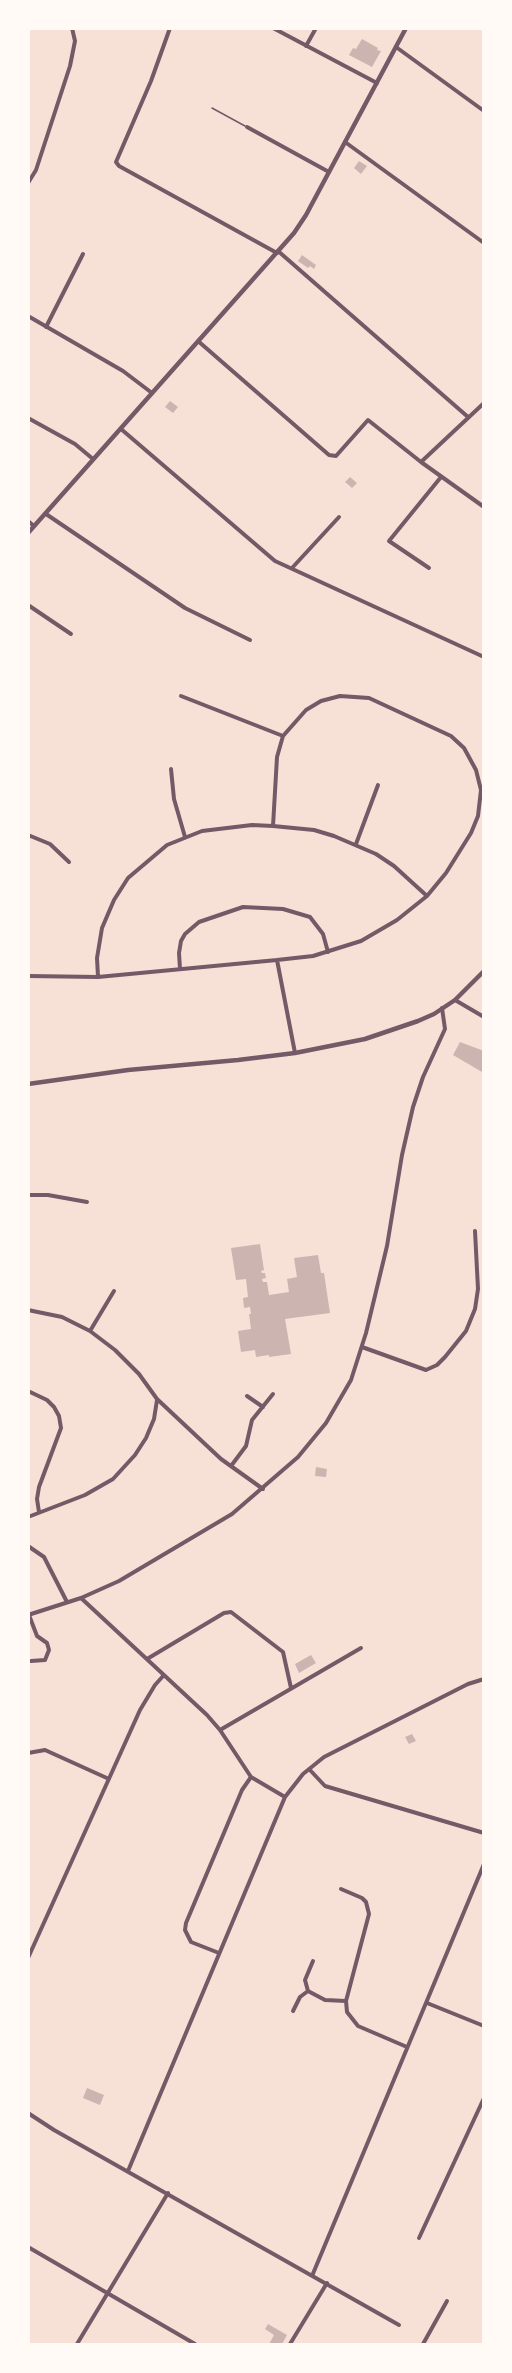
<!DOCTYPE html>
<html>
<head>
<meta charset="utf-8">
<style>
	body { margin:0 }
	#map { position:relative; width:512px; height:2373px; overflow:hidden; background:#f7e1d7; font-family:"Sofia Sans Condensed",sans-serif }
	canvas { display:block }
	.frame { position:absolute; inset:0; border:30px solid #fffaf5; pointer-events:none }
</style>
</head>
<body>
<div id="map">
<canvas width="512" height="2373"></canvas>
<div class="frame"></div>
</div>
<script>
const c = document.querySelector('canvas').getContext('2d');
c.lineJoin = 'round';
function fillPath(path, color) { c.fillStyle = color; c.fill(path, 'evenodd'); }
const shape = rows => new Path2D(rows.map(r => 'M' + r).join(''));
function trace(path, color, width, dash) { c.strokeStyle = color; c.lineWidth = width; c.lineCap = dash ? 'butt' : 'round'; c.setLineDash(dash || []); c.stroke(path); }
fillPath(shape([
	[362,39,378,48,377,50,381,51,372,67,349,55,353,48,356,49],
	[359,161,367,166,361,174,354,168],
	[302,255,316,265,314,269,310,266,308,268,298,261],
	[170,401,178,407,173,413,165,407],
	[350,477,357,483,352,488,345,482],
	[460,1042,484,1051,482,1072,453,1055],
	[260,1244,264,1270,261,1271,262,1273,265,1273,266,1278,262,1279,263,1282,267,1282,269,1295,289,1292,287,1279,297,1277,294,1258,318,1255,321,1273,324,1273,330,1313,285,1319,291,1354,269,1357,269,1355,256,1357,255,1350,241,1352,238,1331,251,1329,249,1314,251,1314,250,1307,244,1308,243,1298,248,1297,246,1279,236,1280,231,1248],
	[316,1467,327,1469,326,1477,315,1476],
	[311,1655,316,1663,299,1673,295,1664],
	[412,1734,416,1741,409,1744,405,1737],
	[87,2088,104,2095,100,2105,83,2098],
	[268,2324,287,2335,282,2344,269,2344,274,2335,265,2329]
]), '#ccb4b1');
trace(shape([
	[212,108,245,126]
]), '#755966', 1.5);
trace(shape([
	[170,28,151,81,116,162,119,166,277,253],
	[273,28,377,83],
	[306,46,316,28],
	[396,47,484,111],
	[247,127,329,172],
	[345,142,484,243],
	[28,183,36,170,70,66,75,41,72,28],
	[278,251,468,417],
	[28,316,123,371,152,393],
	[46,327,83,254],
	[198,341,329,455,336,456,368,420,421,462,484,507],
	[28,418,75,444,93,459],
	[121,429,275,561,484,657],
	[421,462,484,403],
	[46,514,185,608,250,640],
	[28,521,34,526],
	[292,568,339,517],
	[429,568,389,541,441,477],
	[28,605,71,634],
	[181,696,283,736],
	[171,769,174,799,185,837],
	[28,835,50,844,69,862],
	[356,844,378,785],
	[277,960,295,1053],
	[180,969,179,953,181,941,185,934,199,922,243,907,283,909,310,917,323,934,328,952],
	[28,976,98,977,277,960,313,956,361,941,397,920,427,896,446,873,471,833,478,816,481,790,476,770,464,748,451,736,369,698,340,696,321,701,306,710,283,736,277,757,273,826],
	[98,977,97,958,102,928,114,900,128,878,167,845,202,831,252,825,273,826,314,830,334,836,376,854,394,866,427,896],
	[455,1000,484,1017],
	[28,1195,48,1195,87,1202],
	[28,1310,62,1317,90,1331,115,1350,139,1374,157,1399,221,1459,263,1489],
	[90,1331,114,1291],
	[362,1347,426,1370,437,1365,445,1357,466,1331,475,1309,478,1289,475,1231],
	[28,1391,47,1400,54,1407,59,1416,61,1428,39,1487,37,1499,39,1512],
	[247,1396,263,1407],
	[231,1466,246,1446,252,1420,273,1394],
	[28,1517,85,1495,113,1479,135,1455,146,1438,154,1419,157,1400],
	[28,1546,44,1557,67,1602],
	[81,1598,207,1715,220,1730,251,1777,285,1797],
	[28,1615,81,1598,119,1581,232,1514,298,1457,326,1423,351,1380,366,1333,387,1246,402,1155,413,1107,423,1077,445,1029,442,1008],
	[29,1615,37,1636,47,1643,49,1650,45,1660,31,1661],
	[147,1659,224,1613,231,1612,283,1652,291,1688],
	[220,1730,361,1648],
	[28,1753,45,1750,109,1779],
	[309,1769,325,1786,484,1833],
	[341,1889,362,1898,366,1902,369,1914,346,2001,347,2012,358,2026,407,2047],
	[219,1953,191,1942,185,1930,186,1923,242,1790,251,1777],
	[28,1958,140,1710,155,1685,164,1675],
	[313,1961,305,1980,308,1991,325,2000,346,2001],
	[427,2003,484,2026],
	[293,2011,300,1997,308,1991],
	[28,2113,54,2130,399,2325],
	[128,2171,285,1797,303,1774,324,1757,468,1684,484,1679],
	[419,2238,484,2098],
	[28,2247,195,2344],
	[312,2276,484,1864],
	[77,2344,168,2193],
	[290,2344,327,2283],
	[423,2344,447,2301]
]), '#755966', 4);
trace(shape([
	[28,533,294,233,306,215,406,28],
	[28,1084,128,1070,238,1060,295,1053,365,1039,418,1021,434,1014,455,1000,484,971]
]), '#755966', 4.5);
</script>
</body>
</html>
